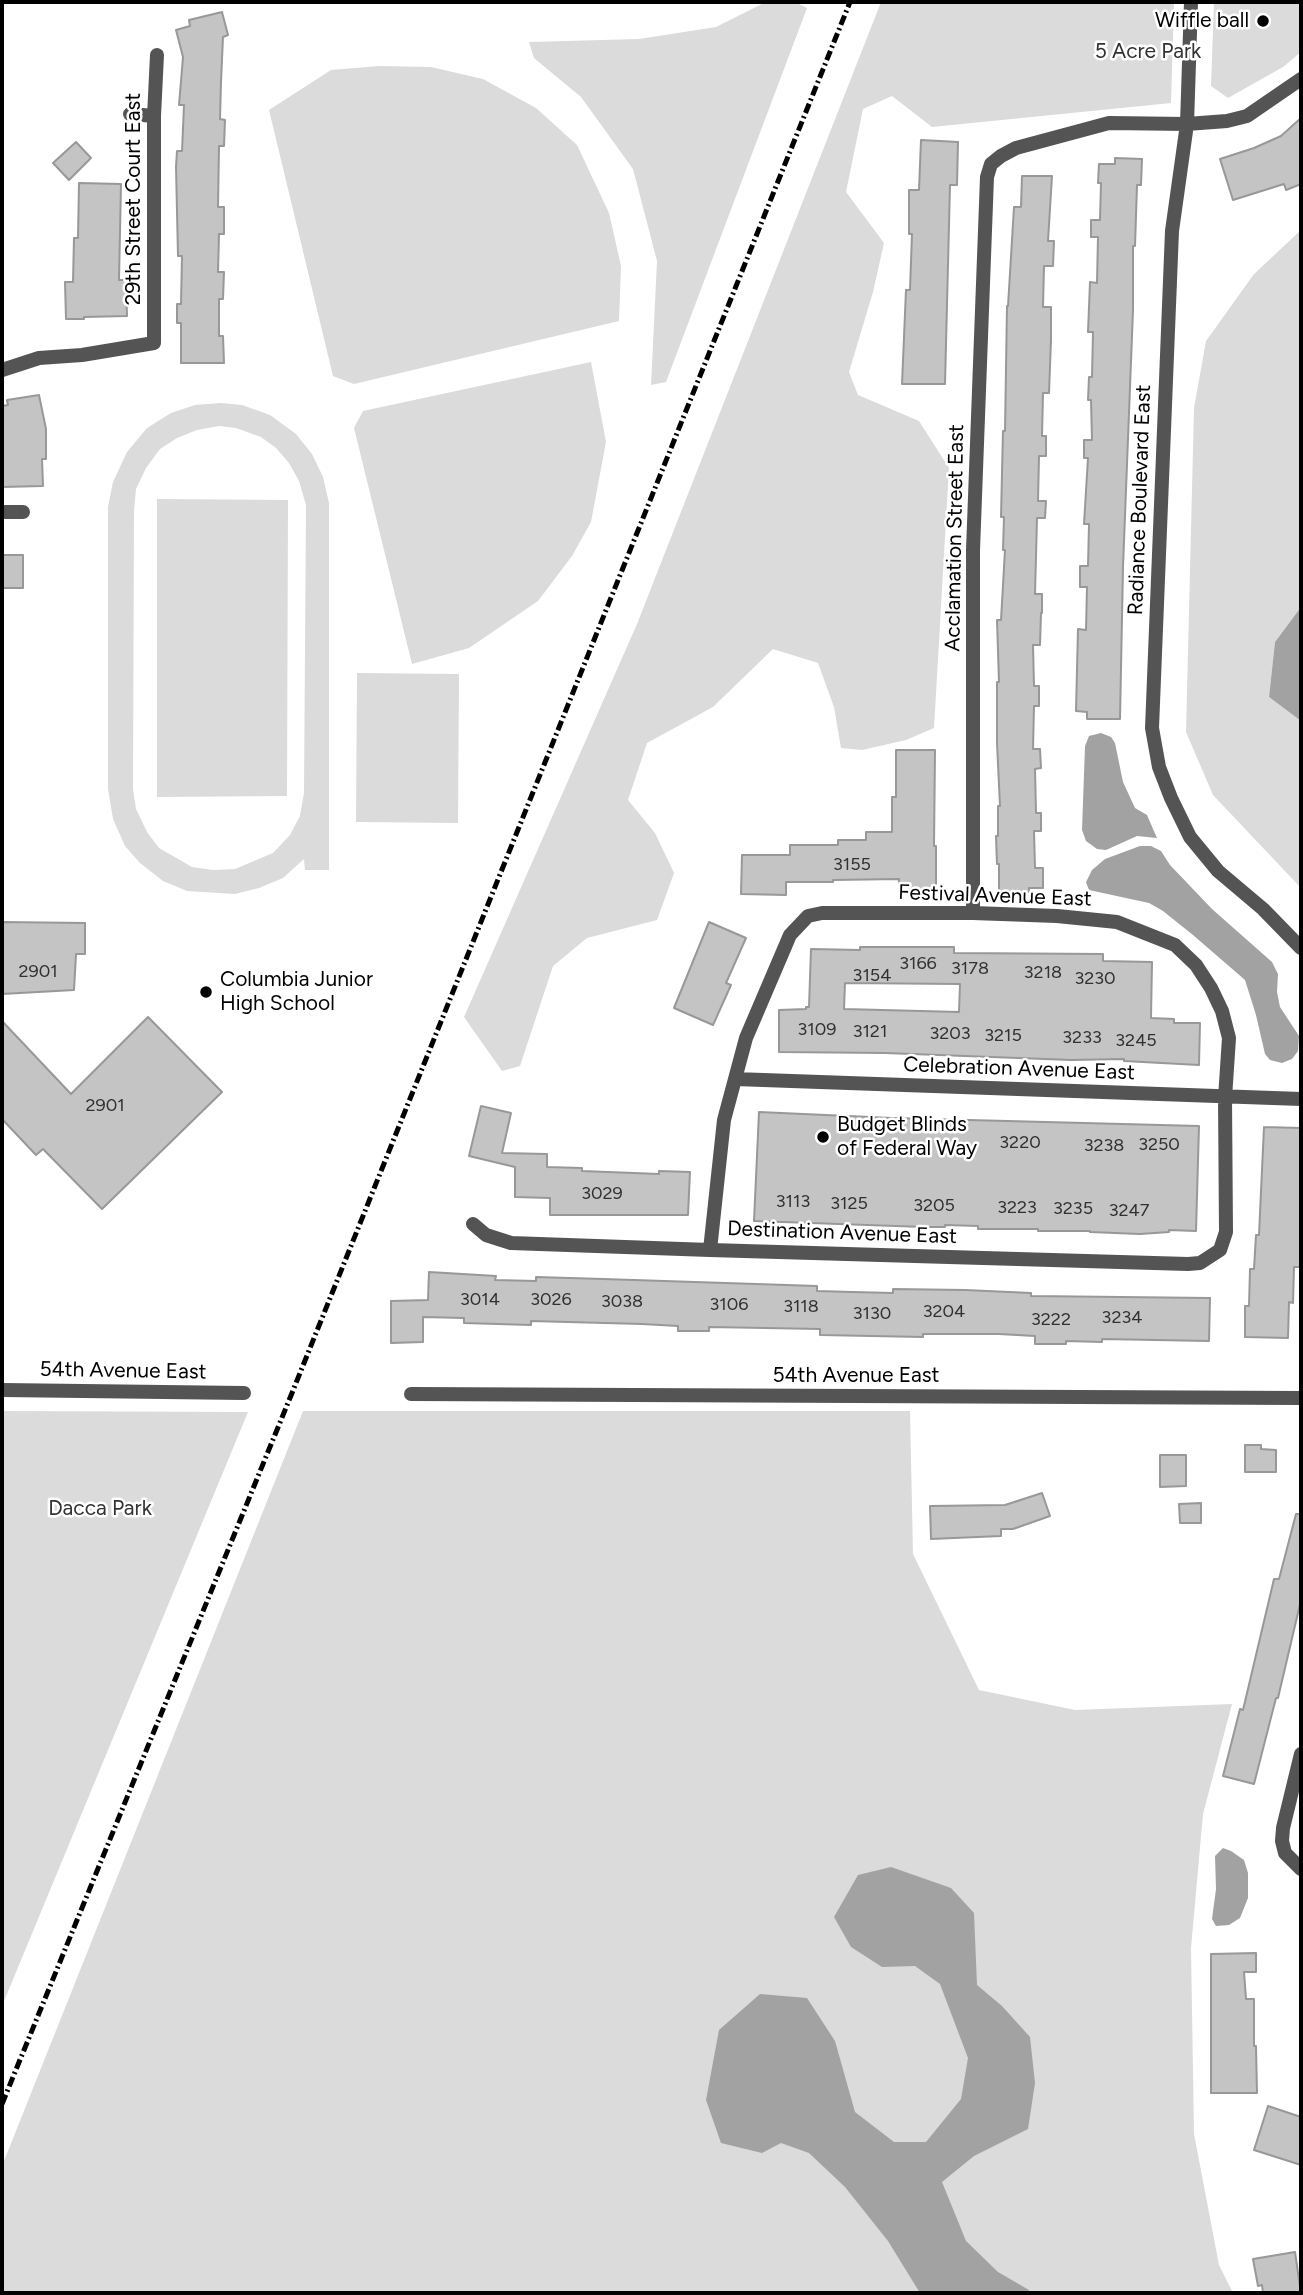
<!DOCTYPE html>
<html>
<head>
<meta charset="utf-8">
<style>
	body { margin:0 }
	#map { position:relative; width:1303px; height:2295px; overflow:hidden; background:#fff; font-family:Figtree,sans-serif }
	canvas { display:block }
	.frame { position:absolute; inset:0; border:4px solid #000; pointer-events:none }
</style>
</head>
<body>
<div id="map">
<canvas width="1303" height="2295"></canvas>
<div class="frame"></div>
</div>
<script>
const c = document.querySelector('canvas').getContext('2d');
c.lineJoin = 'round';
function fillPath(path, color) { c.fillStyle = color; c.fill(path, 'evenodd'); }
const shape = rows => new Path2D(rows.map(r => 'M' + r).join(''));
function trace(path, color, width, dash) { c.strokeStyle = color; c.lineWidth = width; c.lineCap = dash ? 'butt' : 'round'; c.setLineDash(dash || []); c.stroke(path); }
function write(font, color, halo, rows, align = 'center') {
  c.font = font + ' Figtree,sans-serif'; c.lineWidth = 5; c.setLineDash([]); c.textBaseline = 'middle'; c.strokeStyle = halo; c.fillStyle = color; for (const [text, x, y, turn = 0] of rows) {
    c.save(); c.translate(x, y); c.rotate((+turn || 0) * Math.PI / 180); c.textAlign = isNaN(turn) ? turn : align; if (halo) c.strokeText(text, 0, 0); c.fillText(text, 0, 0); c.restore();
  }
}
fillPath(shape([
	[766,2,795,2,807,8,666,382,651,385,657,261,633,169,581,97,534,58,529,42,639,39,716,27],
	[881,2,1174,2,1171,103,932,127,892,96,863,109,846,192,884,243,873,292,849,372,858,395,919,421,949,468,934,728,906,740,862,750,841,748,834,707,818,663,773,649,713,707,647,743,628,800,655,833,674,873,657,920,587,938,553,966,520,1066,502,1071,464,1017,637,624],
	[1214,2,1301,2,1301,52,1283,67,1228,98,1211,86],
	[379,66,431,67,483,79,536,108,577,145,609,213,621,266,619,321,354,384,333,376,269,110,331,70],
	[1301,230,1301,607,1275,642,1269,697,1301,721,1301,888,1213,795,1186,732,1194,408,1206,341,1254,274],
	[591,362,606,442,591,522,572,556,538,601,469,648,412,664,354,428,363,411],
	[221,403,242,405,270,415,296,434,312,454,323,477,329,503,329,870,305,870,304,859,283,878,259,888,235,894,187,891,163,881,140,863,125,846,113,819,108,789,108,507,113,482,127,452,147,428,171,413,195,405],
	[219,426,236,428,261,437,276,448,289,463,299,481,306,505,304,793,300,816,290,835,273,853,235,869,213,870,192,867,159,848,147,832,136,809,133,789,134,511,136,489,146,468,160,449,177,438,197,430],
	[157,499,288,500,287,796,157,797],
	[357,673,459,674,458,823,356,822],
	[2,1411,248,1412,2,2006],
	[303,1411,910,1411,913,1554,979,1690,1075,1710,1232,1704,1203,1814,1191,1948,1194,2134,1219,2265,1233,2293,2,2293,2,2166]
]), '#dbdbdb');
fillPath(shape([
	[1301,607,1301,721,1269,697,1275,642],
	[1101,733,1111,737,1115,743,1123,782,1135,808,1147,815,1157,838,1137,836,1106,850,1097,849,1086,841,1082,830,1085,746,1089,736],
	[1140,846,1151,846,1161,851,1170,865,1212,909,1272,962,1278,974,1277,992,1280,1007,1299,1036,1298,1051,1292,1059,1282,1063,1270,1060,1265,1054,1256,1015,1245,980,1193,935,1163,911,1149,903,1089,890,1086,882,1092,870,1105,859],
	[1223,1848,1231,1851,1244,1860,1248,1873,1248,1898,1240,1918,1229,1925,1216,1926,1212,1919,1216,1889,1215,1856],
	[891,1867,951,1888,974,1913,977,1985,1002,2006,1030,2037,1035,2083,1028,2129,974,2156,942,2182,966,2241,998,2272,1029,2290,1030,2293,920,2293,888,2241,845,2187,809,2153,781,2143,762,2153,721,2143,706,2100,719,2030,760,1994,807,1998,835,2041,855,2112,894,2142,926,2142,961,2099,968,2058,940,1984,915,1966,882,1967,851,1947,834,1917,858,1875]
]), '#a2a2a2');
const building = shape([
	[222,12,228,35,223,37,221,82,220,119,225,120,224,146,219,146,218,207,224,207,224,234,219,234,218,272,224,272,223,299,219,299,219,336,223,336,224,363,181,363,181,323,177,323,177,304,181,304,182,256,178,256,176,167,177,151,182,151,184,105,179,105,183,57,176,30,190,26,189,20,222,12],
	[1301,118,1301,184,1286,190,1284,184,1233,200,1220,159,1254,148,1281,136,1301,118],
	[921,140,958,142,957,185,950,185,945,384,902,384,906,290,910,290,912,234,909,234,909,190,919,190,921,140],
	[76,142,91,158,69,180,53,163,76,142],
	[1115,158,1142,159,1141,185,1137,185,1135,246,1133,246,1133,310,1123,567,1120,719,1087,719,1087,712,1076,711,1078,629,1086,630,1087,587,1080,587,1080,566,1088,566,1089,524,1084,524,1088,458,1084,458,1084,440,1092,440,1091,400,1088,400,1089,377,1092,377,1093,332,1088,332,1090,282,1097,283,1098,237,1091,237,1091,220,1100,220,1101,183,1098,183,1099,164,1115,164,1115,158],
	[1022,176,1052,176,1048,241,1054,241,1053,266,1044,266,1043,307,1051,307,1051,340,1049,393,1043,393,1042,436,1046,436,1046,456,1039,456,1038,501,1046,501,1045,518,1037,518,1035,594,1042,594,1042,613,1041,613,1040,645,1033,645,1034,686,1039,686,1039,706,1034,706,1033,749,1040,749,1041,768,1035,769,1036,813,1041,813,1041,831,1034,831,1035,868,1043,868,1043,888,1029,888,1029,892,999,891,999,864,997,864,996,836,998,836,998,806,1000,806,997,743,997,682,999,682,997,620,1001,620,1005,550,1003,550,1004,517,1001,517,1003,431,1005,431,1007,306,1008,306,1014,207,1021,207,1022,176],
	[79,183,121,184,119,280,126,280,127,316,84,317,84,319,66,319,65,282,73,282,74,238,78,238,79,183],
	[39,395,46,429,46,459,42,459,43,486,2,487,2,406,8,405,7,400,39,395],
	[2,555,23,555,23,588,2,588,2,555],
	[896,750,935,750,934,846,936,846,936,890,899,890,899,879,833,880,833,882,786,882,786,895,741,894,742,855,790,855,790,845,838,845,838,840,866,840,866,832,892,832,892,797,896,797,896,750],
	[2,922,85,923,85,954,76,954,74,990,2,994,2,922],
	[709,922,746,938,726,983,731,985,713,1025,674,1008,709,922],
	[860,947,954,947,954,953,1103,954,1103,961,1152,962,1151,1018,1174,1019,1174,1023,1200,1023,1199,1065,1124,1061,1124,1059,1071,1060,885,1053,779,1052,779,1010,806,1009,806,1007,809,1007,811,949,860,950,860,947],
	[845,983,960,984,959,1012,844,1009,845,983],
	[148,1017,222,1092,102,1209,43,1149,36,1155,2,1119,2,1021,71,1094,148,1017],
	[481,1106,511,1113,502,1153,547,1154,547,1167,582,1168,582,1171,659,1174,659,1171,690,1172,688,1215,550,1215,550,1198,515,1197,515,1167,469,1156,481,1106],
	[759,1112,892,1118,1199,1126,1196,1231,1169,1230,1169,1232,1140,1234,1090,1232,1090,1231,1038,1231,1038,1229,978,1229,978,1226,945,1225,945,1227,924,1227,754,1221,759,1112],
	[1264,1127,1301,1128,1301,1267,1294,1267,1293,1303,1289,1302,1288,1338,1245,1337,1245,1306,1249,1306,1250,1269,1254,1269,1256,1235,1259,1235,1264,1127],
	[429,1272,496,1276,495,1280,536,1281,536,1277,603,1279,817,1286,817,1291,852,1292,893,1293,893,1289,965,1290,1031,1293,1031,1296,1210,1298,1209,1341,1102,1339,1102,1342,1066,1341,1066,1344,1035,1344,1035,1336,999,1334,923,1334,923,1337,820,1335,820,1329,709,1327,709,1331,678,1331,678,1326,642,1324,531,1321,531,1325,464,1323,464,1318,423,1317,423,1342,391,1343,391,1301,428,1300,429,1272],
	[1245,1445,1261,1445,1261,1449,1276,1450,1276,1472,1245,1472,1245,1445],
	[1160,1455,1186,1455,1186,1486,1160,1487,1160,1455],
	[1042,1493,1050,1516,1013,1529,1001,1529,1001,1536,931,1539,930,1506,1005,1505,1042,1493],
	[1201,1503,1201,1523,1180,1523,1179,1504,1201,1503],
	[1296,1514,1301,1514,1301,1600,1278,1698,1276,1698,1254,1784,1223,1776,1240,1709,1243,1710,1274,1579,1279,1579,1296,1514],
	[1256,1953,1256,1972,1244,1972,1246,1999,1254,1999,1254,2046,1256,2046,1257,2093,1211,2093,1211,1954,1256,1953],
	[1268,2106,1301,2117,1301,2165,1254,2150,1268,2106],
	[1295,2252,1301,2293,1263,2293,1262,2285,1258,2286,1253,2259,1295,2252]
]);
fillPath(building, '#c4c4c4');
trace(building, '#989898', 2);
trace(shape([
	[1191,2,1187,124,1172,231,1152,728,1159,767,1171,798,1190,837,1218,871,1263,909,1301,948],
	[130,114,154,116],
	[2,370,39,358,82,355,154,343,154,116,157,55],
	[2,512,23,512],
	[973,913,973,550,987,177,991,164,1001,156,1016,148,1109,123,1187,124,1227,121,1247,116,1301,79],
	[735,1079,1301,1099],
	[473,1224,486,1235,511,1243,710,1250,1188,1264,1200,1263,1220,1250,1226,1232,1225,1098,1229,1038,1222,1011,1211,988,1196,965,1175,945,1117,922,1057,916,973,913,822,913,808,916,790,935,746,1038,724,1120,710,1250],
	[2,1390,244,1393],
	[411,1394,1301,1398],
	[1301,1754,1283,1828,1282,1841,1285,1853,1301,1869]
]), '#545454', 14);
trace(shape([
	[2,2104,292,1393,850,2]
]), '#000', 5, [10, 3.5, 2, 3.5]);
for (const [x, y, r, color] of [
	[1263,21,7,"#000"],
	[206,992,7,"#000"],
	[823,1137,7,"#000"]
]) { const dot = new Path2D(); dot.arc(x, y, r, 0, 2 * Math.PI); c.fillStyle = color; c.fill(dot); trace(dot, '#fff', 2.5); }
write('18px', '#313131', null, [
	["3155",852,865],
	["3166",918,964],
	["3178",970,969],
	["2901",38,972],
	["3218",1043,973],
	["3154",872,976],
	["3230",1095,979],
	["3109",817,1030],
	["3121",870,1032],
	["3203",950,1034],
	["3215",1003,1036],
	["3233",1082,1038],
	["3245",1136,1041],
	["2901",105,1106],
	["3220",1020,1143],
	["3250",1159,1145],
	["3238",1104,1146],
	["3029",602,1194],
	["3113",793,1202],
	["3125",849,1204],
	["3205",934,1206],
	["3223",1017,1208],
	["3235",1073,1209],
	["3247",1129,1211],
	["3014",480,1300],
	["3026",551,1300],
	["3038",622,1302],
	["3106",729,1305],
	["3118",801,1307],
	["3204",944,1312],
	["3130",872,1314],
	["3234",1122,1318],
	["3222",1051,1320]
]);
write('21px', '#000', '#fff', [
	["Wiffle ball",1249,21,"right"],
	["Columbia Junior",220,980],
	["High School",220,1004],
	["Budget Blinds",837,1125],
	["of Federal Way",837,1149]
], 'left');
write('21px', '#323232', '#fff', [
	["5 Acre Park",1148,52],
	["Dacca Park",100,1509]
]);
write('21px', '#000', '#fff', [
	["29th Street Court East",134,199,-90],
	["Radiance Boulevard East",1140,500,-88],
	["Acclamation Street East",955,538,-89],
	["Festival Avenue East",995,896,2],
	["Celebration Avenue East",1019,1069,2],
	["Destination Avenue East",842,1233,2],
	["54th Avenue East",123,1371,1],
	["54th Avenue East",856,1376]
]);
</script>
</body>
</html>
